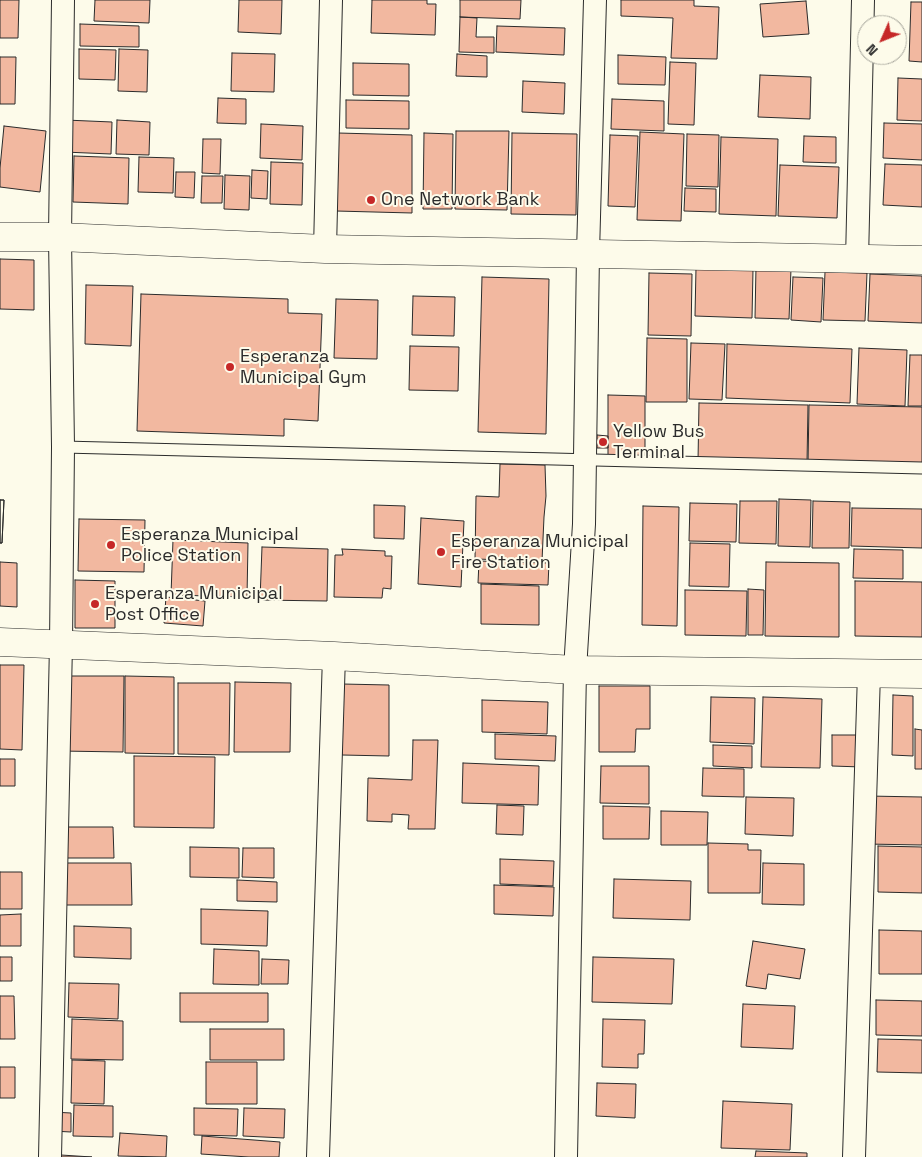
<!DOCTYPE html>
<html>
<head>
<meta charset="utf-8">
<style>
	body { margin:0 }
	#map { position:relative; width:922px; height:1157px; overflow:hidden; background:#fdfbea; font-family:"Space Grotesk",sans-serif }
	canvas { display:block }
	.north { position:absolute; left:857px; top:15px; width:50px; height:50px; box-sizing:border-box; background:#fdfbea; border:1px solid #a9a89e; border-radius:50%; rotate:226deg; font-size:14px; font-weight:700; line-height:20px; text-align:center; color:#2b2b2b }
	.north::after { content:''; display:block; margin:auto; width:18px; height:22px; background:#c62828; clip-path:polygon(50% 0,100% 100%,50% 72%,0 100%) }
</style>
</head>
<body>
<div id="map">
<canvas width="922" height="1157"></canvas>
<div class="north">N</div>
</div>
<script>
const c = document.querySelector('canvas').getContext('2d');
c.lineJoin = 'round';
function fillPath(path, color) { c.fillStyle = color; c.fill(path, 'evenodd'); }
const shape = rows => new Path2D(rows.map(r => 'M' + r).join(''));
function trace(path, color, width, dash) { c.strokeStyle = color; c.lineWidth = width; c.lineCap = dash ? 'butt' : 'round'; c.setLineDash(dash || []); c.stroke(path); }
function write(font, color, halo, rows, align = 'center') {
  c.font = font + ' "Space Grotesk",sans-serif'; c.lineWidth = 4; c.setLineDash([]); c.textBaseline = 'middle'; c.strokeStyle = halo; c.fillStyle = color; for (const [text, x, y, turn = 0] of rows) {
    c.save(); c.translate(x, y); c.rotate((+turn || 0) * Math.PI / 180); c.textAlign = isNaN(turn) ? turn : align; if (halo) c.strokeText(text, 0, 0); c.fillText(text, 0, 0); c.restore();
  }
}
const building = shape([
	[0,0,19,0,18,38,0,38,0,0],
	[95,0,150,0,149,23,94,21,95,0],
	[239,0,282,0,281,34,238,32,239,0],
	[372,0,427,0,427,4,436,4,435,35,371,33,372,0],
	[460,0,521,0,520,19,460,17,460,0],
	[621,0,694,0,694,6,719,7,717,59,671,58,673,18,621,16,621,0],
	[806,1,809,34,763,37,760,4,806,1],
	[911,2,922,2,922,62,909,61,911,2],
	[460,17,477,18,476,37,494,37,494,53,459,52,460,17],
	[80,24,139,26,139,47,80,46,80,24],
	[497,26,565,28,564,55,496,52,497,26],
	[79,49,116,50,115,80,79,79,79,49],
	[119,49,148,50,147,92,118,91,119,49],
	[232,53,275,54,274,92,231,91,232,53],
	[457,54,487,56,487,77,456,76,457,54],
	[618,55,666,57,665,85,618,84,618,55],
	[0,57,16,57,15,104,0,104,0,57],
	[670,62,696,63,694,125,668,124,670,62],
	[353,63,409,64,409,96,353,95,353,63],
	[760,75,811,77,810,119,758,117,760,75],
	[898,78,922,79,922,121,897,120,898,78],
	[523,81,565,83,564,114,522,112,523,81],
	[218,98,246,99,246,124,217,123,218,98],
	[612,99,664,101,664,131,611,129,612,99],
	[346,100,409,101,409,129,346,128,346,100],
	[65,120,112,122,111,154,64,152,65,120],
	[117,120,150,122,149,155,116,154,117,120],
	[884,123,922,124,922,160,883,158,884,123],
	[261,124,303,126,302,160,260,158,261,124],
	[4,126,46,131,40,192,0,187,0,168,4,126],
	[456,131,509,131,507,210,455,209,456,131],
	[640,132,684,134,681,221,637,220,640,132],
	[338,133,412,135,412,213,336,211,338,133],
	[424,133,453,134,452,209,423,209,424,133],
	[512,133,577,134,576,215,511,214,512,133],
	[687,134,719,135,718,187,686,186,687,134],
	[610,135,638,136,635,207,608,206,610,135],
	[804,136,836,137,836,163,803,162,804,136],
	[721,137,778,139,776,216,719,214,721,137],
	[203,139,221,139,220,174,202,173,203,139],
	[74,156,129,158,128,204,73,202,74,156],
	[139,157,174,158,173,193,138,192,139,157],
	[271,162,303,163,302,205,270,204,271,162],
	[885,164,922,165,922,207,883,205,885,164],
	[780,165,839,167,837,218,778,216,780,165],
	[252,170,268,171,267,199,251,198,252,170],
	[176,172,195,172,194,198,175,197,176,172],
	[225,175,250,176,249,210,224,209,225,175],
	[202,176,223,176,222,203,201,203,202,176],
	[685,188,716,189,716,212,684,211,685,188],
	[0,259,34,260,34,310,0,309,0,259],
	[756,267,791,269,789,319,755,318,756,267],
	[696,268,753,270,752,318,695,316,696,268],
	[825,272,867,273,865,321,823,320,825,272],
	[649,273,692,274,691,336,648,335,649,273],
	[870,274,922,276,922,323,868,321,870,274],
	[482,277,549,279,546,434,478,432,482,277],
	[793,277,823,278,821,322,791,320,793,277],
	[86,285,133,286,131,346,85,344,86,285],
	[141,294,288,299,288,313,322,314,318,421,284,419,284,436,137,431,141,294],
	[413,296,455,297,454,336,412,335,413,296],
	[336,299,378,300,377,359,334,358,336,299],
	[647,338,687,339,687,402,646,402,647,338],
	[691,343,725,344,722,400,689,399,691,343],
	[727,344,852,349,850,403,726,398,727,344],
	[410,346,459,347,458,391,409,390,410,346],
	[859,348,907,350,905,406,857,404,859,348],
	[910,355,922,355,922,406,908,406,910,355],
	[608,395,645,396,645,457,608,456,608,395],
	[699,403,808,405,807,463,698,461,699,403],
	[809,405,922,407,922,466,808,464,809,405],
	[597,435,608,436,608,448,597,448,597,435],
	[500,464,545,465,546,496,544,517,542,561,475,559,476,496,499,497,500,464],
	[779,499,811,500,810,547,778,546,779,499],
	[0,500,4,500,2,543,0,543,0,500],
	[0,500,4,500,2,543,0,543,0,500],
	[740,501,777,501,776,544,739,543,740,501],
	[813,501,850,502,849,548,812,548,813,501],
	[690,503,737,504,736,542,689,541,690,503],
	[374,505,405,506,404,539,374,538,374,505],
	[643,506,679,507,677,626,642,625,643,506],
	[852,508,922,509,922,548,851,546,852,508],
	[421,518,464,521,461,587,418,584,421,518],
	[79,519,145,520,144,572,78,571,79,519],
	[173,540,248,543,247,597,171,595,173,540],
	[690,543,730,544,729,587,689,586,690,543],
	[262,547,328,549,327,601,260,600,262,547],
	[342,549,385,551,385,556,392,556,391,589,383,588,382,598,334,597,335,555,343,555,342,549],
	[854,549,903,550,903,579,853,578,854,549],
	[479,561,549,563,548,585,478,583,479,561],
	[0,562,17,563,17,607,0,606,0,562],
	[766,562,839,563,839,637,765,636,766,562],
	[75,580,115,581,115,628,75,628,75,580],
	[855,581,922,582,922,637,855,636,855,581],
	[481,584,539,586,539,625,481,624,481,584],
	[748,589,764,590,763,635,748,635,748,589],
	[685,590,747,591,746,636,685,635,685,590],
	[166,597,205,601,203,626,164,623,166,597],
	[0,665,24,665,22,750,0,749,0,665],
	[61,676,124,676,123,752,60,751,61,676],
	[125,676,174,677,174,754,125,753,125,676],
	[235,682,291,683,290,752,234,752,235,682],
	[178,683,230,683,229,755,178,754,178,683],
	[342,684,389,685,389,756,342,755,342,684],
	[599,686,650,686,650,729,636,729,635,752,599,752,599,686],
	[893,695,913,696,913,756,892,755,893,695],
	[711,697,755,698,754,744,710,742,711,697],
	[763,697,822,699,820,768,761,767,763,697],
	[482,700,548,702,547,734,482,732,482,700],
	[915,729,922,730,922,769,915,769,915,729],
	[495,734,556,736,555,761,495,759,495,734],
	[832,735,862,735,862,767,832,766,832,735],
	[413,740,438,740,435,829,408,829,409,815,392,814,392,822,367,821,368,778,412,780,413,740],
	[713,745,752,746,752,768,713,766,713,745],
	[134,756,215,757,214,828,134,827,134,756],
	[0,759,15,759,15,786,0,786,0,759],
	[463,763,539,766,538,805,462,803,463,763],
	[601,766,649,766,649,804,600,803,601,766],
	[703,768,744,769,744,797,702,796,703,768],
	[867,796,922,797,922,845,866,844,867,796],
	[746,797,794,798,793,836,745,834,746,797],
	[497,805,524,806,523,835,496,834,497,805],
	[603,806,650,807,649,839,603,839,603,806],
	[661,811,708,812,707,845,661,845,661,811],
	[61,827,113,827,114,858,61,858,61,827],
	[708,843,748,844,748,850,761,850,760,893,708,893,708,843],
	[878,846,922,847,922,893,878,892,878,846],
	[190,847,239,848,239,878,190,877,190,847],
	[243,848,274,848,274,878,242,877,243,848],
	[500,859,554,861,553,886,500,884,500,859],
	[58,863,131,863,132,905,58,905,58,863],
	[763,863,804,864,804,905,762,904,763,863],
	[0,872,22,872,22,909,0,909,0,872],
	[614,879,691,881,690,920,613,918,614,879],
	[237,880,277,882,277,902,237,901,237,880],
	[494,885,554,887,553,916,494,914,494,885],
	[201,909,268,911,267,946,201,944,201,909],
	[21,914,21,946,0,946,0,915,21,914],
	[74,926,131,928,131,959,74,957,74,926],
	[879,930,922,931,922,974,879,974,879,930],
	[753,941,805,949,800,979,768,974,766,989,746,986,753,941],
	[214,949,259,951,259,985,213,984,214,949],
	[0,957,12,957,12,981,0,981,0,957],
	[593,957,674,959,672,1004,592,1002,593,957],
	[262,959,289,960,288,984,261,984,262,959],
	[69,983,119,984,118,1019,68,1017,69,983],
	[180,993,268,993,268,1022,180,1022,180,993],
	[0,996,14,996,15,1039,0,1039,0,996],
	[876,1000,922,1001,922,1036,876,1035,876,1000],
	[743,1004,795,1006,793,1049,741,1047,743,1004],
	[72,1019,123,1021,123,1060,71,1059,72,1019],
	[603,1019,645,1020,644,1054,638,1054,638,1068,602,1067,603,1019],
	[210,1029,284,1029,284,1060,210,1060,210,1029],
	[878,1039,922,1040,922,1073,877,1072,878,1039],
	[72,1060,105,1061,104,1104,71,1103,72,1060],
	[206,1062,257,1062,257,1104,206,1104,206,1062],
	[0,1067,15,1067,15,1098,0,1098,0,1067],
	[597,1083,636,1084,635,1118,596,1116,597,1083],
	[723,1101,792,1104,790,1150,721,1148,723,1101],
	[74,1105,113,1106,113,1137,73,1136,74,1105],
	[194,1108,238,1109,237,1136,194,1135,194,1108],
	[244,1108,285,1109,284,1138,243,1136,244,1108],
	[52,1112,71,1113,71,1132,52,1131,52,1112],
	[120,1133,167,1136,166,1157,118,1156,120,1133],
	[202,1136,280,1142,279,1157,249,1157,201,1154,202,1136],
	[756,1151,807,1153,807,1157,755,1157,756,1151],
	[61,1155,92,1157,61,1157,61,1155]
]);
fillPath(building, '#f2b8a0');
trace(building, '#2b2b2b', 1);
const lane = shape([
	[63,447,922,468]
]);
const street = shape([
	[325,249,331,0],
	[857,260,863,0],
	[50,1157,61,644,63,447,60,237,63,0],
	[318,1157,334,656],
	[566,1157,575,670,584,524,588,253,595,0],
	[854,1157,869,673]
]);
const secondary = shape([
	[0,237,60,237,325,249,922,260],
	[0,642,334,656,575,670,922,674]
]);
trace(lane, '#2b2b2b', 13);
trace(street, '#2b2b2b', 24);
trace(secondary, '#2b2b2b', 29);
trace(lane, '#fdfbea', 11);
trace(street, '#fdfbea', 22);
trace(secondary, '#fdfbea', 28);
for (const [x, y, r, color] of [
	[371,200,5,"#c62828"],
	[230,367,5,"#c62828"],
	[603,442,5,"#c62828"],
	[111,545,5,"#c62828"],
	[441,552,5,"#c62828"],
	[95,604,5,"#c62828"]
]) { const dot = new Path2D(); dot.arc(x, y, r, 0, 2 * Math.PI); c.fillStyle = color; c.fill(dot); trace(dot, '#fdfbea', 2); }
write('18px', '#2b2b2b', '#fdfbea', [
	["One Network Bank",381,200],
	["Esperanza",240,357],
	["Municipal Gym",240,378],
	["Yellow Bus",613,432],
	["Terminal",613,453],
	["Esperanza Municipal",121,535],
	["Police Station",121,556],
	["Esperanza Municipal",451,542],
	["Fire Station",451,563],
	["Esperanza Municipal",105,594],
	["Post Office",105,615]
], 'left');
</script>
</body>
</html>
